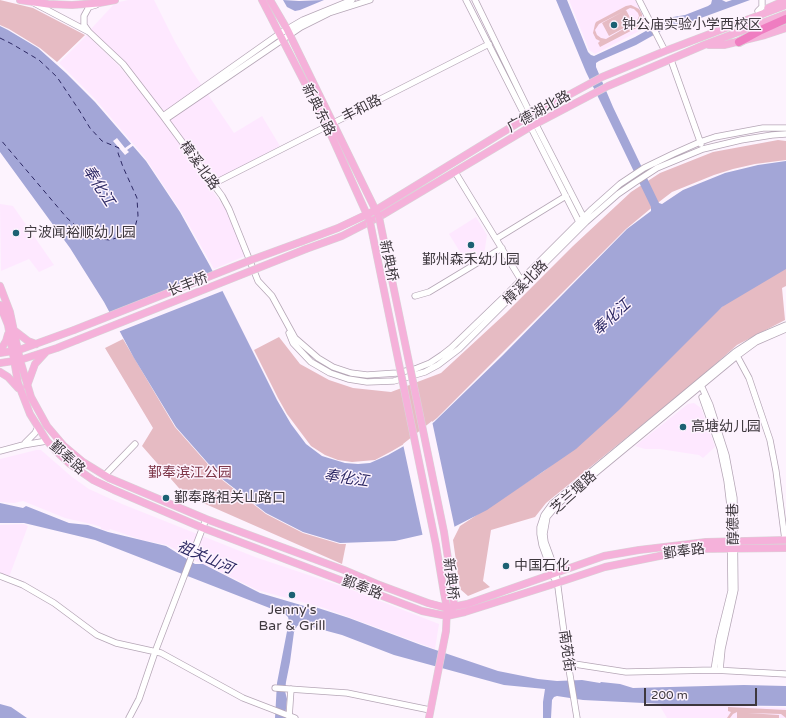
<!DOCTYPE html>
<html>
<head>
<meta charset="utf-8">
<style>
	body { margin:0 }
	#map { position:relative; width:786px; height:718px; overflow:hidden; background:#fdf3fe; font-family:"Varela Round",sans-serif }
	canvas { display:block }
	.scale { position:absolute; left:644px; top:688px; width:113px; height:18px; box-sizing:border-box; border:2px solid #3e383e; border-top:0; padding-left:5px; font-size:12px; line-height:14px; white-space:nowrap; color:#3e383e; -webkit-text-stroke:3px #fdf3fe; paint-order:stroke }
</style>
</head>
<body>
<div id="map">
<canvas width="786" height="718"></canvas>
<div class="scale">200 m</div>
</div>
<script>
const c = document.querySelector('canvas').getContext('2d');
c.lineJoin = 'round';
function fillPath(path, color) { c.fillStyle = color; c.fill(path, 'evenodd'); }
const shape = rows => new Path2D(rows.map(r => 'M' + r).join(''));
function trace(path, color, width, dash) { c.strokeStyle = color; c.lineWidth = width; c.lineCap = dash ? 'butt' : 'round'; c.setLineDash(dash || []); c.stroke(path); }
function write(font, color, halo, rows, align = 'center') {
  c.font = font + ' "Varela Round","Noto Sans SC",sans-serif'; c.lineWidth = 3; c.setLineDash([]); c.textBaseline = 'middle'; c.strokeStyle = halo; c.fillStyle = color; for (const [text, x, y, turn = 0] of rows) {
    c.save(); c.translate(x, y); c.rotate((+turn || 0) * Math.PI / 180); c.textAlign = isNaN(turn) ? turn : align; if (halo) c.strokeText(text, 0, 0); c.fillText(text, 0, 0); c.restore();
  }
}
fillPath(shape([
	[128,0,154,0,174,40,192,71,234,133,262,116,280,146,213,182,165,113,124,61,90,30,115,3],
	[569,0,635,0,649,24,647,27,595,54,589,50],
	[87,35,119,66,154,108,226,210,245,256,214,269,182,213,146,159,95,99,59,63],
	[0,204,13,206,54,265,39,272,29,259,1,271],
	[476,217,487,235,484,255,468,265,449,234],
	[694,403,701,408,715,447,703,458,699,455,660,449,645,449,635,446,688,404],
	[36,450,41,450,72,477,89,489,122,504,255,557,347,588,439,624,435,649,324,608,257,590,221,572,187,557,180,553,180,552,167,545,142,540,110,529,109,531,101,529,101,527,95,525,65,518,23,501,14,503,0,502,0,459],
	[24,524,28,526,9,577,0,574,0,525],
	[720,705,786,708,786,718,667,718,660,706]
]), '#fee8ff');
fillPath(shape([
	[0,0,33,8,85,35,57,62,40,48,9,29,0,25],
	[631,5,639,9,642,14,642,19,644,19,646,23,600,47,598,43,600,41,596,39,593,33,595,24,596,22,626,6],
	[630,8,634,9,638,13,639,16,637,21,606,39,601,38,597,35,595,30,599,24],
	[626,10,633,23,609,36,602,23],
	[778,140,786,141,786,160,755,164,733,169,714,175,672,192,655,205,626,229,437,418,404,444,392,451,375,460,352,462,338,460,325,455,311,446,287,414,278,398,254,350,279,337,300,364,329,380,353,388,391,392,441,373,506,313,573,246,631,192,660,173,713,152],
	[786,263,786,286,782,288,785,320,737,345,695,382,546,503,535,517,491,530,483,581,490,587,468,596,460,589,453,540,460,526,544,471,588,437,707,320,740,291],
	[123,339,175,427,221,479,266,514,303,533,340,544,346,544,342,564,185,495,142,446,153,428,105,348],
	[728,707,786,710,786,718,781,714,748,713,779,715,779,718,737,718,737,712,733,714,730,718,727,718,731,712,728,711]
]), '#e6bbc3');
fillPath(shape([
	[283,0,299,1,324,0,300,10,295,11,287,7],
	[556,0,567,0,588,52,591,55,594,56,635,37,662,22,673,17,685,15,708,6,711,4,712,0,722,0,726,2,732,0,750,0,690,22,668,27,636,45,599,61,596,63,596,67,613,107,659,203,662,204,683,190,725,173,758,165,786,161,786,269,722,307,619,410,576,449,487,510,452,528,395,541,340,543,303,532,266,513,221,478,176,427,134,358,104,302,70,248,0,152,0,26,8,30,38,48,66,73,95,102,146,161,180,212,210,266,277,400,291,424,306,444,322,456,345,463,358,464,370,463,388,455,404,446,434,422,503,355,627,229,651,211,651,207,586,72],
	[0,503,23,508,26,506,69,523,88,525,108,532,166,546,195,564,203,564,260,593,311,608,315,607,349,618,421,645,498,671,538,679,557,681,582,680,600,683,601,682,620,684,633,688,744,685,786,686,786,706,684,705,583,700,557,696,554,697,552,700,551,718,543,718,543,702,545,689,504,685,394,655,342,635,301,624,297,626,294,632,290,662,286,682,285,691,287,699,285,718,275,718,277,683,289,621,288,617,285,614,95,540,24,523,0,523],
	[0,704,11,707,27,718,0,718]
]), '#a3a6d7');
fillPath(shape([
	[117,138,125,148,132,143,134,145,127,150,129,152,125,155,113,141],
	[215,271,225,290,118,332,108,314],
	[432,421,455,529,423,537,403,444]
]), '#fdf3fe');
trace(shape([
	[0,38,12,44,39,60,57,77,79,110,90,128,102,141,119,148,118,153,123,167,137,198,138,216,135,227,125,235,110,240,100,239,84,233,67,218,0,139]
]), '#2d2964', 1, [5, 4]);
const minor = shape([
	[466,0,580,224],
	[475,0,531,115,585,220],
	[639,0,665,51],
	[34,3,89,32,84,25,84,16,89,7,96,5],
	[758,11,762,7,762,0],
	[89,32,123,64,163,116,222,196,229,209,256,276,258,281,272,296,295,338,318,358,333,367,351,373,367,375,397,373,415,369,430,363,442,355,451,348,508,293,592,209,620,184,644,168,673,154,700,142,715,137,763,128,786,128],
	[671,60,701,144],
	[163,116,279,34,303,20,352,0],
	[166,119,301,27,329,13,370,0],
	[455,172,521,280],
	[213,184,489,44],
	[496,239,566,196],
	[415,296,429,292,502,248],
	[289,333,293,343,311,362,330,373,348,379,367,382,394,381,425,372,438,365,459,349,586,222,618,194,634,183,657,168,703,149,741,140,772,135,786,134],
	[736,354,749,378,770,440,776,471,785,540],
	[700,383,710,405,726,455,734,498,735,590,722,649,720,670],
	[702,397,720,448,727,481,730,506,731,591,719,639,714,670],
	[25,443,35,433,38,427],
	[0,451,23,445,47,441],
	[105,475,135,444],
	[0,576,23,585,54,603,97,635,116,643,161,653,243,698,295,718],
	[554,578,542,545,540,534,540,527,544,515,552,504,735,352,758,337,786,325],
	[568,663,626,672,714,670,786,674],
	[275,688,347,693,430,710],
	[129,718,139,699,155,652,206,519],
	[289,718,291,689],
	[577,718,568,663,556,572,545,542,544,534,547,517,558,504,737,356,756,342,786,329]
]);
const major = shape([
	[20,0,48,4,72,5,99,3,115,0],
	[262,0,327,126,368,217],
	[270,0,287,29,377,213],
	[768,8,786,0],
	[709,45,724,45,765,35,786,28],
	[303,241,338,228,376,210,526,118,602,77,665,51,786,5],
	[306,249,342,236,379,217,530,127,608,86,704,45,786,14],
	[0,286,10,312,20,360,31,397,47,426,64,446,83,462,109,478,206,519,344,570,377,584,428,603,447,608,467,604,604,556,639,550,706,542,786,540],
	[0,305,8,325,18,383,30,414,47,441,56,451,70,464,93,480,114,490,203,528,422,611,447,616,465,612,557,583,605,567,694,549,786,548],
	[15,331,28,341,36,344],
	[0,351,6,341,8,334],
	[0,353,19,350,74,330],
	[0,363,20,360,57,348,77,340],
	[0,372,8,377,18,388],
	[27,386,35,364,46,352],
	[452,609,454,607,453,592],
	[429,718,446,631,447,608,444,593]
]);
const highway = shape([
	[739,42,761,30,786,19]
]);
trace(minor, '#b5a6b6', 7);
trace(major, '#d8d7d8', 8);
trace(highway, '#d8d7d8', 10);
trace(minor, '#fff', 5.5);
trace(major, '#f5b1da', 7);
trace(highway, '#ef7dc1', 8);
const majorBridge = shape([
	[379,217,444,532,453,592],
	[370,222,436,545,444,593],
	[74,330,251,260,303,241],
	[77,340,306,249]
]);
trace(majorBridge, '#d8d7d8', 8, []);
trace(majorBridge, '#f5b1da', 7);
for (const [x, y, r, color] of [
	[614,25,4,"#1c6173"],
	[16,233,4,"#1c6173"],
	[471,245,4,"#1c6173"],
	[683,427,4,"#1c6173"],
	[166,498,4,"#1c6173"],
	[506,566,4,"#1c6173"],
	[292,595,4,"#1c6173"]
]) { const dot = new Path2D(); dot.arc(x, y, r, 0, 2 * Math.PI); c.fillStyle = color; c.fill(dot); trace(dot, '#fdf3fe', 1.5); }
write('14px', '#3e383e', '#fdf3fe', [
	["钟公庙实验小学西校区",622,25],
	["宁波闻裕顺幼儿园",24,233],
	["鄞州森禾幼儿园",471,260,"center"],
	["高塘幼儿园",691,427],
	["鄞奉路祖关山路口",174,498],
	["中国石化",514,566],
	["Jenny's",292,610,"center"],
	["Bar & Grill",292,626,"center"]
], 'left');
write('14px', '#3e383e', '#fdf3fe', [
	["丰和路",362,109,-27],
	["新典东路",318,110,63],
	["广德湖北路",539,112,-29],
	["樟溪北路",199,166,54],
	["新典桥",388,261,78],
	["樟溪北路",526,283,-45],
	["长丰桥",188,285,-21],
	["鄞奉路",67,458,42],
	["芝兰堰路",574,493,-42],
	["醇德巷",734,524,-91],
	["鄞奉路",684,552,-8],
	["新典桥",450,579,83],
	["鄞奉路",362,588,21],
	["南苑街",566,651,82]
]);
write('14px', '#7e3749', '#fdf3fe', [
	["鄞奉滨江公园",190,473]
]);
write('italic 15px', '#2d2964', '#fdf3fe', [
	["奉化江",98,186,57],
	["奉化江",612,318,-43],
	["奉化江",346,479,8],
	["祖关山河",205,558,24]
]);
</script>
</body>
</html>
